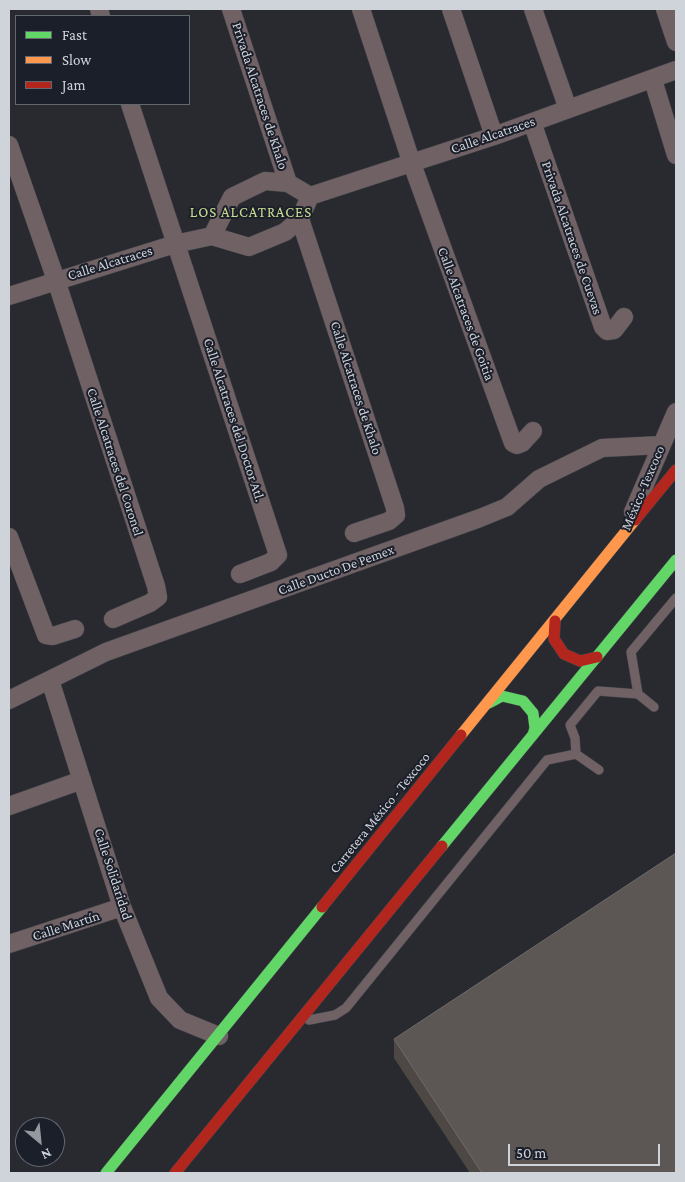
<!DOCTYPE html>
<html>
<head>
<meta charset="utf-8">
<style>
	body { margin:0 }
	#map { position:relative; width:685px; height:1182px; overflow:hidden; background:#282a30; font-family:"Crimson Pro",serif }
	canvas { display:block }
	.frame { position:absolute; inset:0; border:10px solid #cfd3da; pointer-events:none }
	.legend { position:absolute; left:15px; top:15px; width:175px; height:90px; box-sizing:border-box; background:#1b1f2a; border:1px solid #636770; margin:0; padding:6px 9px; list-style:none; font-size:15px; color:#cfd3da }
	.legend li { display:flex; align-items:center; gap:10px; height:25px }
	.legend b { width:25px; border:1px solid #636770 }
	.north { position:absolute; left:15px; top:1117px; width:50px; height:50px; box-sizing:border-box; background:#1b1f2a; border:1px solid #636770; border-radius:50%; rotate:152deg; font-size:14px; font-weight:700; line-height:20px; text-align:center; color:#cfd3da }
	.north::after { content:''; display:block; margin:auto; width:18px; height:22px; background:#95989e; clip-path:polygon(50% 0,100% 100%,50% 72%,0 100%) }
	.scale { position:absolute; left:508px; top:1144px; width:152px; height:22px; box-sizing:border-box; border:2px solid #cfd3da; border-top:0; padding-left:6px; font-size:15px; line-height:18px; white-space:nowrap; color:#cfd3da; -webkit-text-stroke:4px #1b1f2a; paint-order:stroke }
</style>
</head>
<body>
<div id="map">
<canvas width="685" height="1182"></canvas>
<div class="frame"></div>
<ul class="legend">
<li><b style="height:6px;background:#63d668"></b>Fast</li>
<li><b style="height:6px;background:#ff974d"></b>Slow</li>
<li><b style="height:6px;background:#b3261e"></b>Jam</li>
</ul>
<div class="north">N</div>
<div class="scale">50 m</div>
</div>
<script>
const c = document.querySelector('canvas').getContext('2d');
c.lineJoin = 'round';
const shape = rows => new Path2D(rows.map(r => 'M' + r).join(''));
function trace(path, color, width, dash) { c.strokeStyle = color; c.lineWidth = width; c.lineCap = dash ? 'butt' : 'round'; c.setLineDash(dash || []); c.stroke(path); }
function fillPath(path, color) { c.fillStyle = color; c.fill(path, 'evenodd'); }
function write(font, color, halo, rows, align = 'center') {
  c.font = font + ' "Crimson Pro",serif'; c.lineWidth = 4; c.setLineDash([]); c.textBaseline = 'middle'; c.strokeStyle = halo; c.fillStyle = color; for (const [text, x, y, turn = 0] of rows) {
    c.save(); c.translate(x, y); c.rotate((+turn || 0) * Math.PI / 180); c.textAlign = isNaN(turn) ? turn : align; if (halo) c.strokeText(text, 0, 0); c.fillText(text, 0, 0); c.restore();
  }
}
const lane = shape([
	[638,694,631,652,676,598],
	[599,770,576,754,575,738,570,725,598,691,638,694,654,707],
	[309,1020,335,1015,346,1008,547,760,576,754]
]);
const street = shape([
	[99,9,101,16],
	[231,9,288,183],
	[361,9,411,161,513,443,517,445,522,443,533,431],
	[451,9,494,136],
	[533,9,568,109],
	[665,9,676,42],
	[653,80,676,155],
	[130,104,278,555,271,562,240,574],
	[532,122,603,327,607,331,614,330,624,317],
	[9,145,56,280,156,586,158,597,150,603,113,619],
	[300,219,395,508,396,515,389,521,354,533],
	[212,236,232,197,265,181,288,183,310,196,494,136,676,70],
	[9,296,175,244,212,236,249,247,285,232,300,219,310,196],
	[633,512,676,412],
	[9,537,46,635,53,636,75,629],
	[50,680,122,907,159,998,180,1020,219,1036],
	[9,700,106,652,480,518,507,507,539,479,602,448,661,445],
	[9,806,82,780],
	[9,944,122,907]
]);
const fast = shape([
	[489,703,502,696,523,701,533,713,535,728,533,735],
	[442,846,676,560],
	[106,1173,322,907]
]);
const slow = shape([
	[461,735,635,520]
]);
const jam = shape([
	[635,520,676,470],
	[555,621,554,639,564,654,580,661,597,657],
	[322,907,461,735],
	[175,1173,442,846]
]);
trace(lane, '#44464a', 10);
trace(street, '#44464a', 19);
trace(fast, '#44464a', 12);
trace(slow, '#44464a', 12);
trace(jam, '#44464a', 12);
trace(lane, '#706165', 9);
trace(street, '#706165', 18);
trace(fast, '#63d668', 11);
trace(slow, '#ff974d', 11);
trace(jam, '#b3261e', 11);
fillPath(shape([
	[394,1039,676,1173,470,1173,394,1058]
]), '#4e4845');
const building = shape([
	[676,853,676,1173,482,1173,394,1039,676,853]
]);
fillPath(building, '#5c5755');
trace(building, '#6e6b6a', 1);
write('14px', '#cfd3da', '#1b1f2a', [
	["Privada Alcatraces de Khalo",260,96,72],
	["Calle Alcatraces",493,135,-19],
	["Privada Alcatraces de Cuevas",572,238,71],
	["Calle Alcatraces",110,263,-17],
	["Calle Alcatraces de Goitia",466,314,70],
	["Calle Alcatraces de Khalo",356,388,72],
	["Calle Alcatraces del Doctor Atl.",234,420,72],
	["Calle Alcatraces del Coronel",115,462,72],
	["México-Texcoco",643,488,-67],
	["Calle Ducto De Pemex",336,570,-20],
	["Carretera México - Texcoco",380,813,-51],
	["Calle Solidaridad",113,874,72],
	["Calle Martín",66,926,-18]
]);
c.letterSpacing = '1px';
write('15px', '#c9db90', '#1b1f2a', [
	["LOS ALCATRACES",251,212]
]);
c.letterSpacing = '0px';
</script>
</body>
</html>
